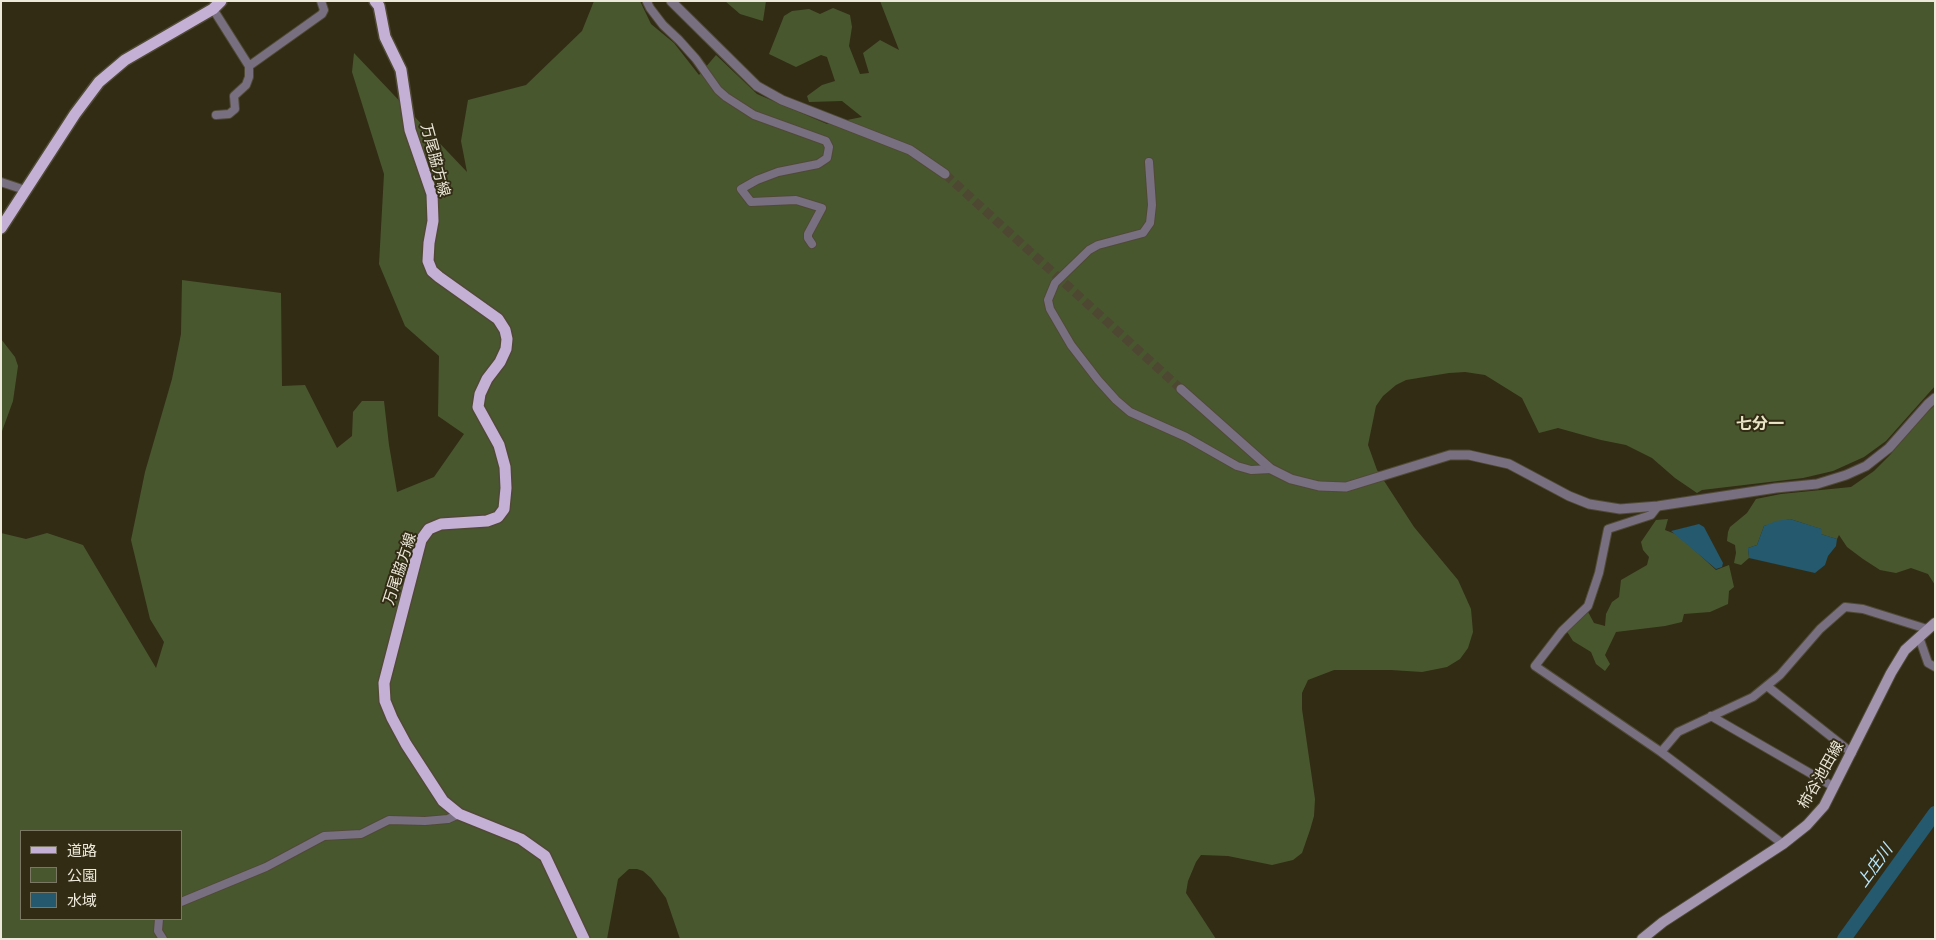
<!DOCTYPE html>
<html>
<head>
<meta charset="utf-8">
<style>
	body { margin:0 }
	#map { position:relative; width:1936px; height:940px; overflow:hidden; background:#322c15; font-family:Quicksand,"Noto Sans JP",sans-serif }
	canvas { display:block }
	.frame { position:absolute; inset:0; border:2px solid #ece8da; pointer-events:none }
	.legend { position:absolute; left:20px; top:830px; width:162px; height:90px; box-sizing:border-box; background:#322c15; border:1px solid #7c7764; margin:0; padding:6px 9px; list-style:none; font-size:15px; color:#ece8da }
	.legend li { display:flex; align-items:center; gap:10px; height:25px }
	.legend b { width:25px; border:1px solid #7c7764 }
</style>
</head>
<body>
<div id="map">
<canvas width="1936" height="940"></canvas>
<div class="frame"></div>
<ul class="legend">
<li><b style="height:6px;background:#c4b0d5"></b>道路</li>
<li><b style="height:14px;background:#49572f"></b>公園</li>
<li><b style="height:14px;background:#24596e"></b>水域</li>
</ul>
</div>
<script>
const c = document.querySelector('canvas').getContext('2d');
c.lineJoin = 'round';
function fillPath(path, color) { c.fillStyle = color; c.fill(path, 'evenodd'); }
const shape = rows => new Path2D(rows.map(r => 'M' + r).join(''));
function trace(path, color, width, dash) { c.strokeStyle = color; c.lineWidth = width; c.lineCap = dash ? 'butt' : 'round'; c.setLineDash(dash || []); c.stroke(path); }
function write(font, color, halo, rows, align = 'center') {
  c.font = font + ' Quicksand,"Noto Sans JP",sans-serif'; c.lineWidth = 4; c.setLineDash([]); c.textBaseline = 'middle'; c.strokeStyle = halo; c.fillStyle = color; for (const [text, x, y, turn = 0] of rows) {
    c.save(); c.translate(x, y); c.rotate((+turn || 0) * Math.PI / 180); c.textAlign = isNaN(turn) ? turn : align; if (halo) c.strokeText(text, 0, 0); c.fillText(text, 0, 0); c.restore();
  }
}
fillPath(shape([
	[594,1,640,1,651,24,674,43,699,75,716,55,757,94,827,124,862,117,842,101,809,102,807,96,822,85,835,81,827,57,821,55,796,67,769,54,784,16,792,11,809,9,820,14,833,8,850,15,852,27,849,46,860,74,869,73,863,53,880,40,899,50,880,1,1935,1,1935,386,1886,441,1864,457,1833,471,1803,478,1702,490,1697,493,1675,478,1652,458,1626,445,1601,440,1558,428,1539,433,1522,398,1485,375,1465,372,1449,373,1406,380,1396,385,1383,396,1376,406,1368,445,1377,470,1414,527,1458,580,1471,609,1473,632,1468,648,1460,659,1447,667,1422,672,1391,670,1334,670,1308,680,1302,693,1302,709,1315,799,1314,816,1310,830,1302,853,1293,860,1272,865,1228,856,1201,855,1196,862,1188,881,1186,893,1216,939,680,939,666,898,651,878,643,871,637,869,629,869,618,879,607,939,1,939,1,533,26,539,47,533,83,545,156,668,164,642,150,619,131,540,145,472,172,379,181,334,182,280,281,293,282,386,305,385,337,448,352,436,353,412,362,401,384,401,389,445,397,492,434,477,464,434,438,416,439,356,405,326,379,264,384,174,352,72,354,53,467,172,461,141,468,100,526,85,582,31],
	[21,831,181,831,181,919,21,919],
	[725,1,766,1,763,21,740,14],
	[1,339,15,357,18,366,13,401,1,434],
	[1935,405,1935,585,1928,574,1911,568,1896,573,1880,570,1863,559,1847,547,1839,535,1837,539,1827,536,1821,534,1821,529,1790,519,1764,526,1757,545,1748,548,1749,558,1741,565,1734,563,1736,553,1735,545,1727,541,1728,532,1730,527,1747,513,1756,499,1781,494,1851,487,1874,471,1890,455,1921,418],
	[1668,519,1665,530,1678,535,1716,570,1729,565,1734,587,1729,591,1728,604,1710,612,1684,614,1682,622,1665,626,1616,632,1605,655,1610,664,1605,671,1596,664,1591,652,1573,641,1566,630,1587,610,1594,623,1605,626,1606,614,1612,602,1619,597,1621,580,1647,565,1649,557,1643,550,1641,542,1656,520]
]), '#49572f');
fillPath(shape([
	[1790,519,1822,529,1821,534,1837,539,1836,546,1828,556,1825,565,1815,573,1749,558,1748,548,1757,545,1764,526,1776,521],
	[1699,524,1704,527,1723,563,1722,567,1716,569,1671,531]
]), '#24596e');
trace(shape([
	[1844,939,1935,813]
]), '#24596e', 14);
trace(shape([
	[945,174,1181,389]
]), '#4e4833', 9, [9, 4.5]);
const minor = shape([
	[648,1,647,2,650,8,663,25,679,40,696,59,718,90,726,97,754,115,826,141,829,147,827,158,818,164,778,172,757,180,741,189,751,202,796,200,822,208,808,234,808,238,812,244],
	[213,9,249,66,249,77,246,85,234,96,235,109,229,114,216,115],
	[249,66,322,14,324,10,321,1],
	[1149,162,1152,205,1150,223,1143,233,1098,245,1089,250,1055,283,1048,300,1050,309,1071,345,1098,380,1116,400,1130,412,1186,437,1237,466,1251,470,1271,469],
	[1,182,25,190],
	[1658,506,1651,515,1608,529,1599,573,1588,606,1562,631,1535,666,1661,752,1783,844],
	[1919,637,1928,663,1935,667],
	[1767,686,1852,753],
	[1711,716,1834,787],
	[1661,752,1678,732,1753,697,1780,675,1820,629,1845,607,1863,609,1927,629],
	[181,902,266,867,324,836,361,834,389,820,425,821,448,819,459,814],
	[159,919,158,931,163,939]
]);
const tertiary = shape([
	[671,1,757,86,782,100,910,150,945,174],
	[1181,389,1271,469,1291,479,1319,486,1346,487,1450,455,1469,455,1509,464,1569,496,1589,504,1620,509,1658,506,1776,488,1817,484,1846,475,1866,466,1889,448,1928,404,1935,398]
]);
const secondary = shape([
	[1642,939,1663,922,1783,844,1807,825,1824,806,1891,673,1905,650,1935,623]
]);
const primary = shape([
	[375,1,379,6,385,37,401,70,410,130,432,194,433,221,429,243,428,261,432,271,439,277,498,319,505,330,507,339,506,349,500,362,487,379,480,394,478,407,499,445,505,467,506,488,504,509,498,517,487,521,441,524,429,529,421,540,384,683,385,701,392,718,406,744,443,801,459,814,521,839,545,856,584,939],
	[1,228,75,114,99,82,125,60,213,9,221,1]
]);
trace(minor, '#504a35', 10);
trace(tertiary, '#504a35', 11);
trace(secondary, '#504a35', 12);
trace(primary, '#504a35', 14);
trace(minor, '#786f80', 8);
trace(tertiary, '#786f80', 9);
trace(secondary, '#a394b0', 10);
trace(primary, '#c4b0d5', 11);
write('15px', '#ece8da', '#322c15', [
	["万尾脇方線",435,160,75],
	["万尾脇方線",400,569,-72],
	["柿谷池田線",1821,775,-60]
]);
write('bold 16px', '#ebe5c8', '#322c15', [
	["七分一",1760,424]
]);
write('italic 16px', '#b8e8fe', '#322c15', [
	["上庄川",1875,866,-54]
]);
</script>
</body>
</html>
